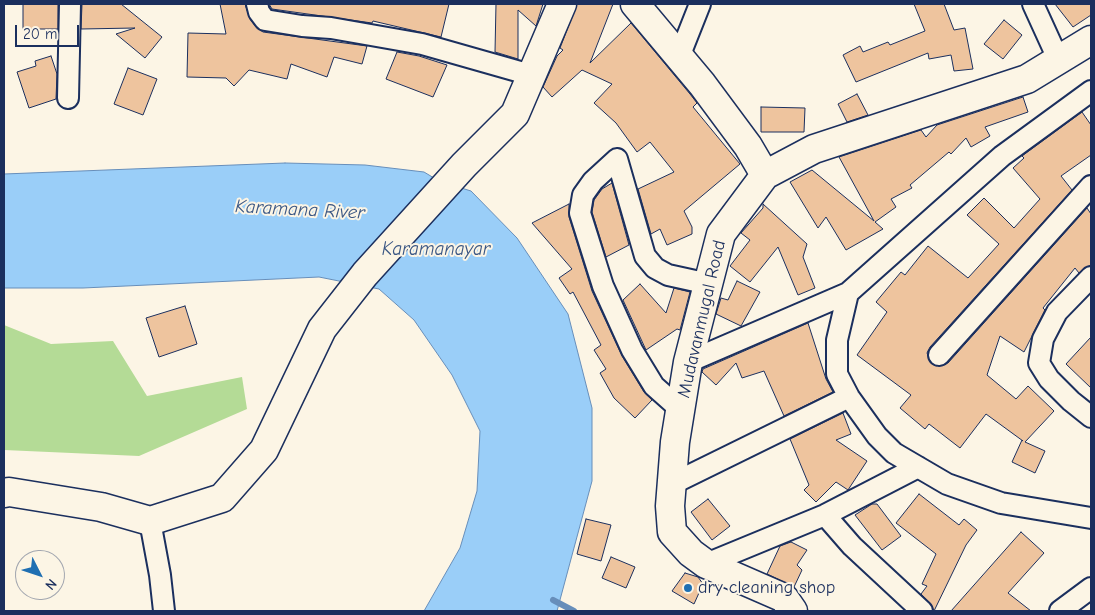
<!DOCTYPE html>
<html>
<head>
<meta charset="utf-8">
<style>
	body { margin:0 }
	#map { position:relative; width:1095px; height:615px; overflow:hidden; background:#fcf5e5; font-family:"Comic Neue",sans-serif }
	canvas { display:block }
	.frame { position:absolute; inset:0; border:5px solid #1b2f5e; pointer-events:none }
	.north { position:absolute; left:15px; top:550px; width:50px; height:50px; box-sizing:border-box; background:#fcf5e5; border:1px solid #a2a6af; border-radius:50%; rotate:131deg; font-size:14px; font-weight:700; line-height:20px; text-align:center; color:#1b2f5e }
	.north::after { content:''; display:block; margin:auto; width:18px; height:22px; background:#1f6fb2; clip-path:polygon(50% 0,100% 100%,50% 72%,0 100%) }
	.scale { position:absolute; left:15px; top:25px; width:64px; height:22px; box-sizing:border-box; border:2px solid #1b2f5e; border-top:0; padding-left:6px; font-size:15px; line-height:18px; white-space:nowrap; color:#1b2f5e; -webkit-text-stroke:4px #fcf5e5; paint-order:stroke }
</style>
</head>
<body>
<div id="map">
<canvas width="1095" height="615"></canvas>
<div class="frame"></div>
<div class="north">N</div>
<div class="scale">20 m</div>
</div>
<script>
const c = document.querySelector('canvas').getContext('2d');
c.lineJoin = 'round';
function fillPath(path, color) { c.fillStyle = color; c.fill(path, 'evenodd'); }
const shape = rows => new Path2D(rows.map(r => 'M' + r).join(''));
function trace(path, color, width, dash) { c.strokeStyle = color; c.lineWidth = width; c.lineCap = dash ? 'butt' : 'round'; c.setLineDash(dash || []); c.stroke(path); }
function write(font, color, halo, rows, align = 'center') {
  c.font = font + ' "Comic Neue",sans-serif'; c.lineWidth = 4; c.setLineDash([]); c.textBaseline = 'middle'; c.strokeStyle = halo; c.fillStyle = color; for (const [text, x, y, turn = 0] of rows) {
    c.save(); c.translate(x, y); c.rotate((+turn || 0) * Math.PI / 180); c.textAlign = isNaN(turn) ? turn : align; if (halo) c.strokeText(text, 0, 0); c.fillText(text, 0, 0); c.restore();
  }
}
fillPath(shape([
	[4,325,51,344,113,341,147,396,242,377,247,409,139,456,4,450]
]), '#b4db96');
const water = shape([
	[285,163,365,165,424,172,439,181,471,191,517,238,568,314,592,408,592,481,557,611,424,611,460,548,477,491,480,431,452,375,414,320,379,289,319,277,83,288,4,288,4,174,285,163]
]);
fillPath(water, '#9acef8');
trace(water, '#678eba', 1);
trace(shape([
	[553,600,574,611]
]), '#678eba', 6);
const building = shape([
	[23,4,58,4,58,29,23,29,23,4],
	[82,4,121,4,162,37,145,58,116,34,135,28,81,29,82,4],
	[220,4,245,4,250,19,256,27,263,32,367,46,362,64,334,57,327,77,291,64,287,79,249,70,234,86,226,78,187,77,188,33,226,34,220,4],
	[269,4,449,4,441,37,373,21,372,23,272,9,269,4],
	[496,4,543,4,536,26,518,10,518,59,495,52,496,4],
	[577,4,613,4,590,63,631,23,690,94,697,103,693,107,740,164,684,211,692,227,692,234,667,245,660,229,651,234,638,189,674,172,650,142,637,152,616,123,594,103,612,84,582,70,552,97,543,87,557,56,563,50,560,48,577,4],
	[914,4,944,4,954,30,965,28,973,69,954,71,951,55,929,59,928,53,856,82,843,55,860,46,863,52,888,42,890,45,925,31,914,4],
	[1055,4,1091,4,1091,15,1073,27,1055,4],
	[1004,20,1022,35,1003,59,984,44,1004,20],
	[397,52,419,56,447,65,433,97,386,79,397,52],
	[51,56,57,74,56,99,29,108,17,72,36,66,35,61,51,56],
	[128,68,157,79,143,115,114,104,128,68],
	[857,94,868,115,847,122,838,104,857,94],
	[1023,97,1028,112,985,127,990,136,971,147,966,138,951,154,949,152,910,185,912,188,891,199,896,207,875,222,883,229,846,250,826,217,818,228,790,182,812,170,874,221,839,157,921,130,926,137,937,125,1023,97],
	[761,107,805,108,804,132,761,132,761,107],
	[1082,112,1091,125,1091,155,1061,176,1072,190,930,347,927,353,931,363,936,366,948,363,1087,208,1091,214,1091,265,1079,273,1075,268,1043,308,1045,310,1024,352,1000,336,987,375,1016,399,1028,386,1054,411,1025,442,1045,451,1035,473,1012,462,1022,440,1023,441,986,414,960,448,929,424,925,429,900,408,911,395,857,355,887,312,876,302,901,272,905,275,928,246,968,278,999,244,967,215,984,198,1014,228,1040,199,1013,168,1024,158,1022,156,1082,112],
	[612,183,629,245,606,257,592,212,594,200,602,189,612,183],
	[569,204,569,217,592,291,622,356,644,392,652,400,635,418,614,398,600,373,606,369,594,350,601,345,573,292,570,294,559,278,572,269,532,223,569,204],
	[763,204,807,244,803,257,815,288,798,295,778,247,750,282,730,266,750,240,741,233,763,208,763,204],
	[737,281,760,292,741,326,716,314,721,298,728,300,737,281],
	[640,284,666,313,674,288,690,292,680,330,677,329,646,350,623,300,640,284],
	[185,306,197,344,159,357,146,318,185,306],
	[808,323,826,379,833,392,784,416,764,371,742,378,736,363,716,385,702,372,703,369,808,323],
	[1091,337,1091,388,1066,364,1091,337],
	[843,413,851,434,836,440,867,461,848,490,836,482,816,502,804,490,809,485,790,439,843,413],
	[919,494,959,525,964,519,977,530,966,545,934,611,930,603,921,594,927,586,922,584,936,554,896,523,919,494],
	[708,499,730,526,712,540,691,512,708,499],
	[872,504,877,504,901,536,882,550,855,515,872,504],
	[586,519,611,525,601,561,577,554,586,519],
	[1021,532,1044,553,1008,593,1031,611,951,611,1021,532],
	[791,542,807,550,797,565,802,570,794,587,767,574,780,546,791,542],
	[611,557,635,567,626,588,602,578,611,557],
	[685,573,698,577,703,584,694,604,672,591,685,573]
]);
fillPath(building, '#eec49e');
trace(building, '#1b2f5e', 1);
const street = shape([
	[257,4,259,12,265,20,302,26,331,28,422,44,531,75],
	[1033,4,1059,61],
	[679,57,700,4],
	[1091,91,1002,156,848,293,837,340,837,374,849,397,877,436,894,453,947,484,1001,503,1091,518],
	[68,98,70,4],
	[1091,277,1057,312,1043,339,1039,363,1049,379,1071,401,1091,417],
	[939,355,1091,186],
	[688,362,848,293],
	[681,410,654,386,632,350,603,286,580,213,583,195,593,181,617,159,645,256,655,268,668,275,709,284],
	[672,484,849,397],
	[825,515,852,546,922,611],
	[150,521,160,575,164,611],
	[706,564,825,515,918,467],
	[1060,611,1091,588]
]);
const secondary = shape([
	[635,4,702,84,748,146,765,175],
	[4,493,9,492,101,507,150,521,222,498,264,450,322,329,365,274,464,165,515,114,562,4],
	[793,611,784,598,706,564,691,553,672,532,670,506,675,442,688,362,721,234,765,175,814,149,1027,79,1091,40]
]);
trace(street, '#1b2f5e', 24);
trace(secondary, '#1b2f5e', 31);
trace(street, '#fcf5e5', 20);
trace(secondary, '#fcf5e5', 28);
for (const [x, y, r, color] of [
	[688,588,5,"#1f6fb2"]
]) { const dot = new Path2D(); dot.arc(x, y, r, 0, 2 * Math.PI); c.fillStyle = color; c.fill(dot); trace(dot, '#fcf5e5', 2); }
write('18px', '#1b2f5e', '#fcf5e5', [
	["Mudavanmugal Road",702,319,-77]
]);
write('18px', '#1b2f5e', '#fcf5e5', [
	["dry cleaning shop",698,588]
], 'left');
write('italic 19px', '#3b5784', '#fcf5e5', [
	["Karamana River",300,210,3],
	["Karamanayar",436,250]
]);
</script>
</body>
</html>
